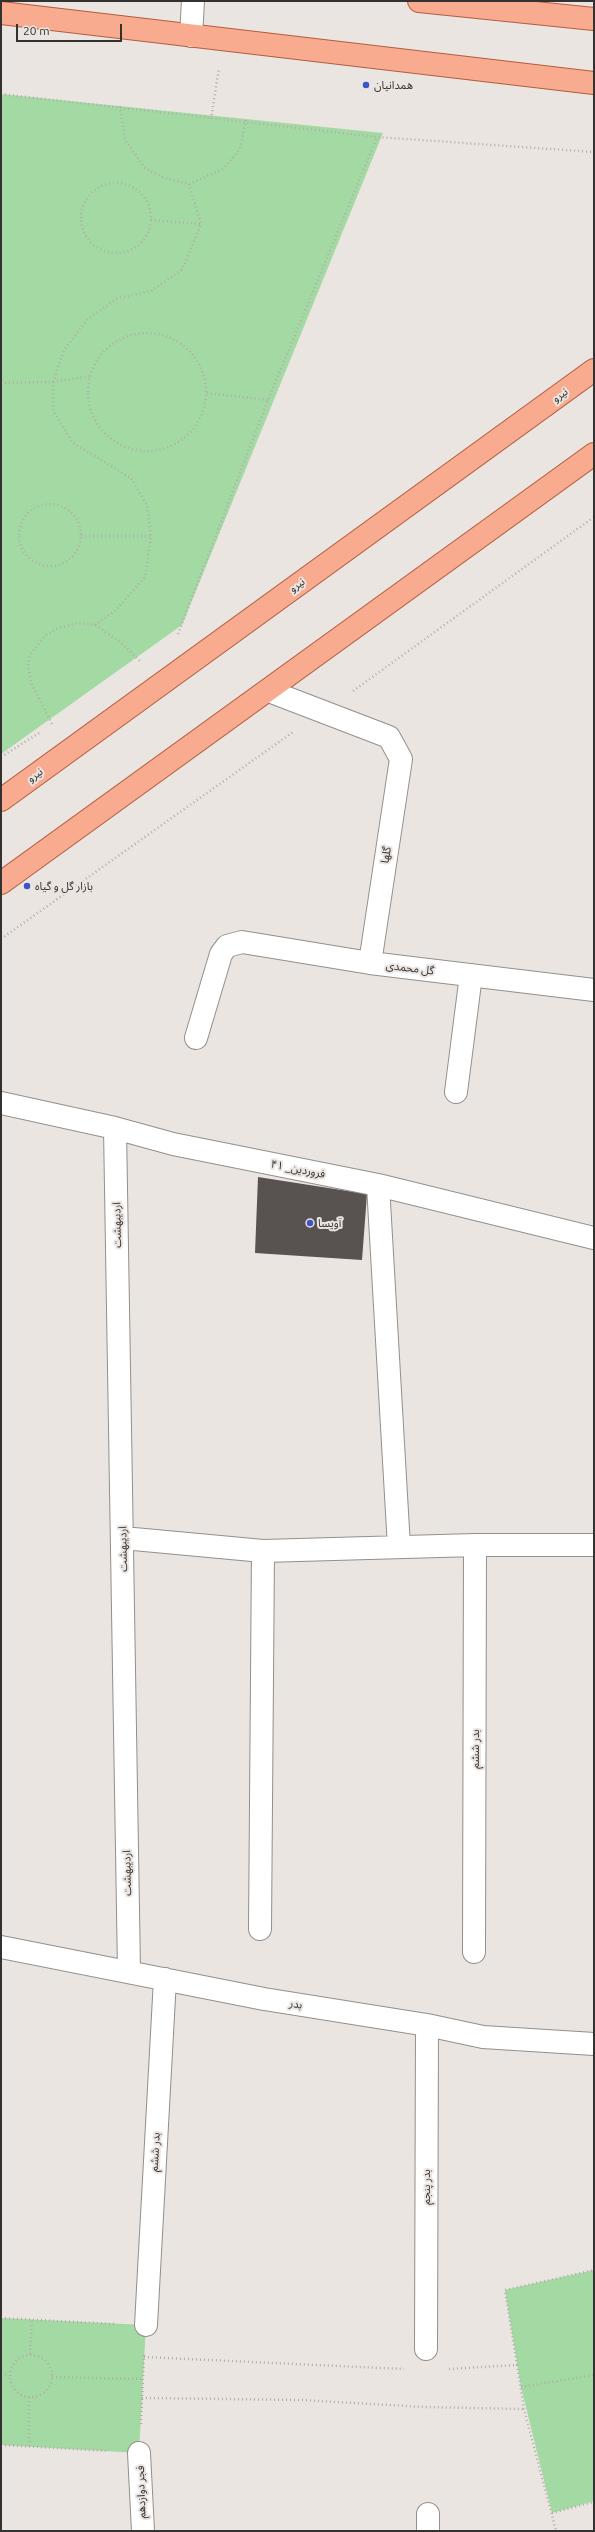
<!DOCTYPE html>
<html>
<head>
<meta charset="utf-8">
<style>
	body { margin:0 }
	#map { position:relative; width:595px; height:2532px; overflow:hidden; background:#ebe5e1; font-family:Ubuntu,sans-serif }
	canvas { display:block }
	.frame { position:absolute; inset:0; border:2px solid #343230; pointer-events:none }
	.scale { position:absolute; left:16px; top:24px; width:106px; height:18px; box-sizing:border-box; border:2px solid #343230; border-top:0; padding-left:5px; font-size:12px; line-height:14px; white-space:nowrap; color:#343230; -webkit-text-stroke:3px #ebe5e1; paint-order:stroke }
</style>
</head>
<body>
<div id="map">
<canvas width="595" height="2532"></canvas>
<div class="frame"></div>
<div class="scale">20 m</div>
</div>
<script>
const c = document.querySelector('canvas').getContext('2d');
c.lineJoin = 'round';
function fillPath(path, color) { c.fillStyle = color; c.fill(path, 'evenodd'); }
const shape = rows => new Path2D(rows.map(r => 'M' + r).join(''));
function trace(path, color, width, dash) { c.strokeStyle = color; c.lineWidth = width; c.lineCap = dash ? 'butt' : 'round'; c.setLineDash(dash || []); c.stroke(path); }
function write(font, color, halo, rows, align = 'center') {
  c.font = font + ' Ubuntu,"Noto Sans Arabic",sans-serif'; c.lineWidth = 4; c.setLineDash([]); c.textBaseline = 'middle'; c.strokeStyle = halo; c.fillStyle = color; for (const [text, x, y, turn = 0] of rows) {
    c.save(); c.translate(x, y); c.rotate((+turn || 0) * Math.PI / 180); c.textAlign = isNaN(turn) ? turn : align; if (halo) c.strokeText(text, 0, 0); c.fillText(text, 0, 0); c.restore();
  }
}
fillPath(shape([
	[1,94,383,133,182,625,1,754],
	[594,2270,594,2501,552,2513,521,2387,505,2290],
	[1,2318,146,2325,139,2453,1,2445]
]), '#a3daa3');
fillPath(shape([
	[258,1177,367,1194,362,1260,255,1253]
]), '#585251');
const minor = shape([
	[191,36,193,1],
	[269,691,389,737,401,759,370,963],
	[196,1038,221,954,227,946,242,942,370,963,594,990],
	[456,1092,471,975],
	[1,1103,115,1128,173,1144,378,1185,594,1238],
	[115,1128,129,1970],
	[378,1185,399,1547],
	[123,1538,263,1551,475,1545,594,1545],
	[260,1929,263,1551],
	[1,1947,264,1999,427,2025,483,2037,594,2044],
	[474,1952,475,1545],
	[146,2325,165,1979],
	[426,2349,427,2025],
	[139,2453,143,2531],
	[428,2514,428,2531]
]);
const major = shape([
	[419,1,594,19],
	[1,13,594,83],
	[1,800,594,370],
	[1,883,594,454]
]);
trace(minor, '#948f8a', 24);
trace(major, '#b15c3e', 24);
trace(shape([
	[1,94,377,137,594,152],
	[120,106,125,140,145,168,162,177,189,184,223,169,240,149,246,120],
	[211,119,219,68],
	'81 218a35 35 0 1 1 70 0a35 35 0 1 1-70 0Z',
	[151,220,201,224],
	'88 392a59 59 0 1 1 118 0a59 59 0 1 1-118 0Z',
	[1,383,53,382,90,376],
	[207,393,268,400],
	'19 535a31 31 0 1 1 62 0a31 31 0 1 1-62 0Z',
	[81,536,151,536],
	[95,625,116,610,145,577,151,536,147,505,131,478,73,443,53,411,53,382,64,350,88,319,118,298,151,291,182,270,201,224,189,184],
	[178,634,268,400,377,137],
	[353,691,594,517],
	[52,724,31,683,28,666,30,655,46,635,59,628,78,623,95,625,119,641,141,662],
	[1,757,39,733],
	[1,939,293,732],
	[1,2318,116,2324],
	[30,2354,32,2319],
	'10 2376a21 21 0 1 1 42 0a21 21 0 1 1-42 0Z',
	[144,2357,404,2369],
	[517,2365,505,2290,594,2270],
	[449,2369,517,2365,524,2409,556,2531],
	[1,2374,9,2375],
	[52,2377,143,2379],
	[521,2387,594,2375],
	[29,2397,29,2447],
	[142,2398,302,2400,424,2407,524,2409],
	[141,2424,144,2355],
	[1,2445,109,2451],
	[552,2513,594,2502]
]), '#b1ada9', 2.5, [1, 3]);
trace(minor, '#fff', 22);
trace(major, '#f9ab90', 22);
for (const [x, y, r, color] of [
	[366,85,4,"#3b55c8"],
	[27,886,4,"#3b55c8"],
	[310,1223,4,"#3b55c8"]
]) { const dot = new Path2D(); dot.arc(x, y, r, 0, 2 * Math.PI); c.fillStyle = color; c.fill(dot); trace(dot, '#ebe5e1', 1.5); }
write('11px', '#343230', '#ebe5e1', [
	["همدانیان",374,85],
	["بازار گل و گیاه",35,886],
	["آویسا",318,1223]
], 'left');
write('11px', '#343230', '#ebe5e1', [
	["نیرو",560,395,-36],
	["نیرو",297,585,-36],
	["نیرو",35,775,-36],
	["گلها",386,855,-81],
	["گل محمدی",410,968,7],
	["۴۱ _فروردین",298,1169,11],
	["اردیبهشت",117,1225,-91],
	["اردیبهشت",123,1549,-91],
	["بدر ششم",475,1749,-90],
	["اردیبهشت",127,1873,-91],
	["بدر",296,2004,9],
	["بدر ششم",155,2152,-87],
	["بدر پنجم",426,2187,-90],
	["فجر دوازدهم",141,2492,-92]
]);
</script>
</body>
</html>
